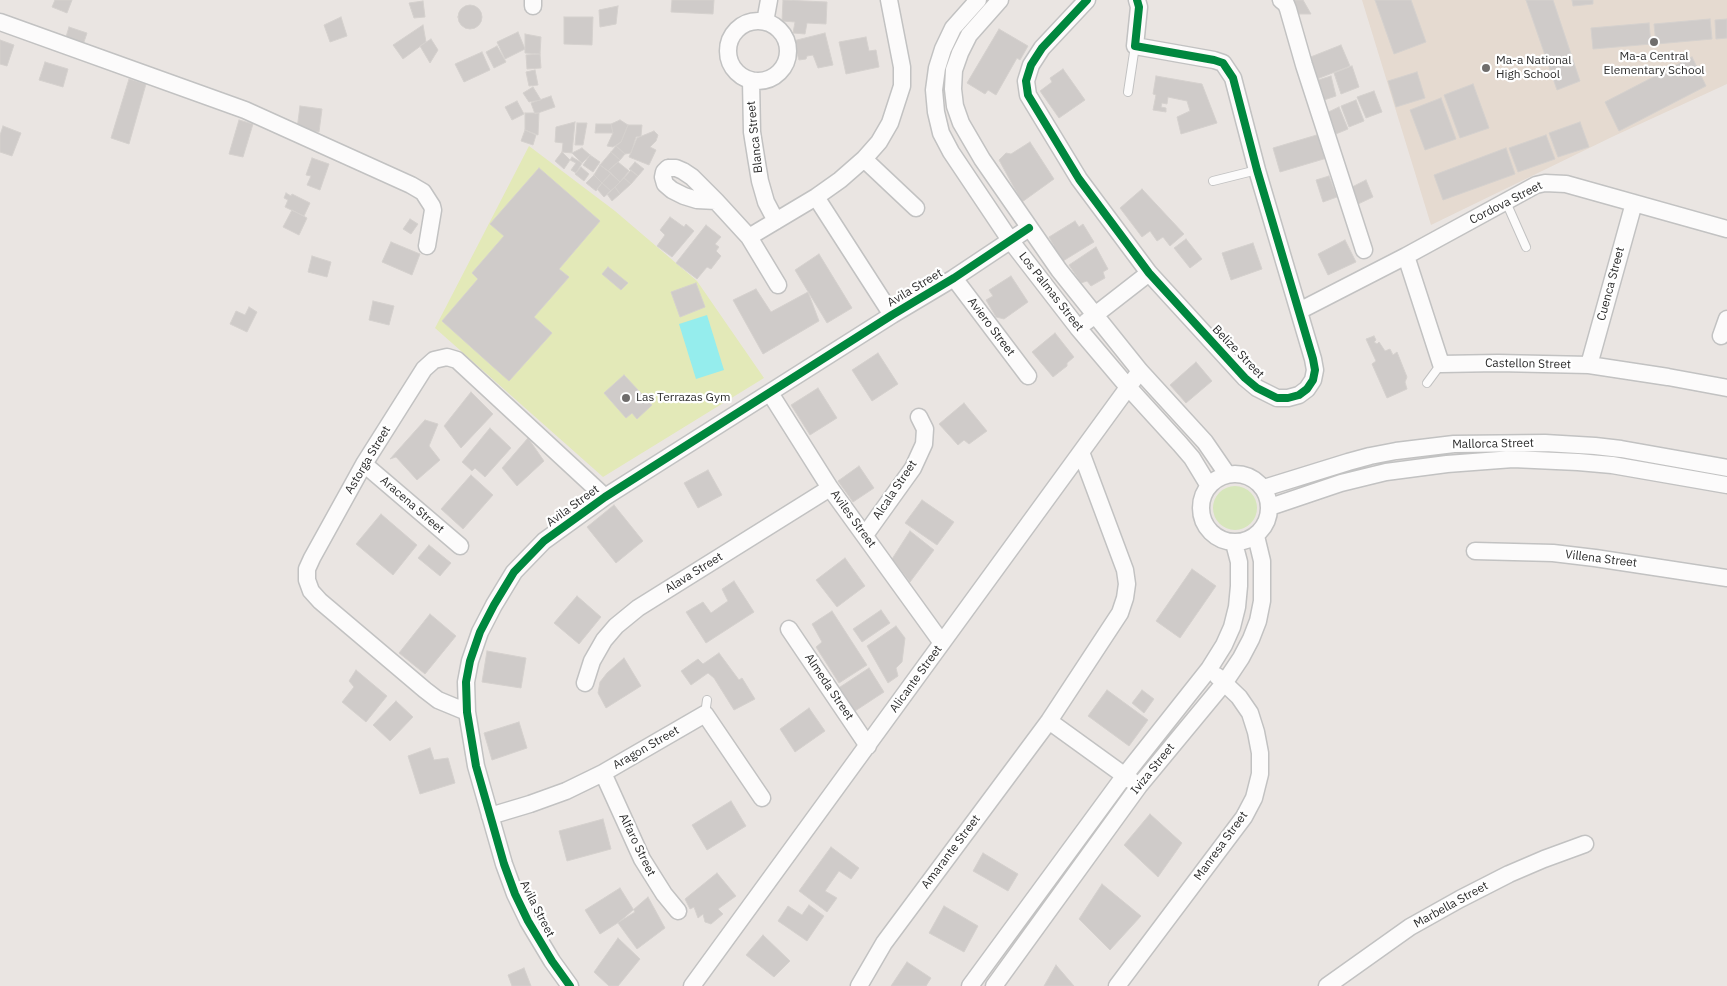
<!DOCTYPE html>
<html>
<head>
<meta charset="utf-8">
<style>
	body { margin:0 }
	canvas { display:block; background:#eae5e2 }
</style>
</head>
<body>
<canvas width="1727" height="986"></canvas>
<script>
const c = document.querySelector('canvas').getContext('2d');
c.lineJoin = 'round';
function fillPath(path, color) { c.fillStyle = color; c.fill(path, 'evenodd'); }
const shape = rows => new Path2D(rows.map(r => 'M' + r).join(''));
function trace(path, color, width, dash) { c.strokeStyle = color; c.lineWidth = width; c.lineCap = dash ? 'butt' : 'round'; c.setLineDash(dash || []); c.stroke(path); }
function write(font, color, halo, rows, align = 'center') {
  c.font = font + ' "IBM Plex Sans",sans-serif'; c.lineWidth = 4.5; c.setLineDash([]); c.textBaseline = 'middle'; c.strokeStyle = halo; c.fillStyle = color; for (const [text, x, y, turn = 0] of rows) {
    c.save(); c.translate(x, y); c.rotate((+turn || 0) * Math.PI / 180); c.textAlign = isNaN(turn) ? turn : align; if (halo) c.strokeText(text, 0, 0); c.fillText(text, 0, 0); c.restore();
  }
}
fillPath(shape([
	[1362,0,1727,0,1727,84,1614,136,1431,225]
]), '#e5dad0');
fillPath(shape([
	'1213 508a22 22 0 1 1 44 0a22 22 0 1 1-44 0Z'
]), '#d7e6bb');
fillPath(shape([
	[529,146,615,211,697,281,764,378,603,477,435,328]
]), '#e3e9b8');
fillPath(shape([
	[707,315,724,370,696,379,679,324]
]), '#95eded');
const building = shape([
	[55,0,72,0,67,13,52,7,55,0],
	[672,0,714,0,713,14,671,12,672,0],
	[783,0,827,2,826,24,807,23,805,34,793,33,795,22,782,21,783,0],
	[1286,0,1303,0,1311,14,1293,14,1286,0],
	[1375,0,1411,0,1426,42,1394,54,1375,0],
	[1526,0,1553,0,1580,81,1557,90,1526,0],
	[1572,0,1593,0,1593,4,1573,6,1572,0],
	[423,1,425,17,414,18,409,3,423,1],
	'458 17a12 12 0 1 1 24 0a12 12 0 1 1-24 0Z',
	[618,6,616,24,600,27,599,10,618,6],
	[341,17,347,36,330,42,324,25,341,17],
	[564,17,593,17,592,45,564,44,564,17],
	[1710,19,1712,39,1656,44,1654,24,1710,19],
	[1727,19,1727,38,1716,39,1715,20,1727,19],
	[1649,23,1651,44,1593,49,1591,28,1649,23],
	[423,25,426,42,403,59,393,45,423,25],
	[69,27,87,33,83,45,65,40,69,27],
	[999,29,1028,46,1020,60,1017,58,996,95,988,90,985,94,967,83,999,29],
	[518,32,525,49,505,59,497,42,518,32],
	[825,33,833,65,818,68,813,55,807,56,806,59,799,60,793,41,825,33],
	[525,34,541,37,540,54,525,53,525,34],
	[866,37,869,51,876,50,879,67,846,74,839,42,866,37],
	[431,39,438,50,430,63,420,46,431,39],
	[0,40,14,45,7,66,0,64,0,40],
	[1341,45,1350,66,1312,81,1303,60,1341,45],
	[497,46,506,62,494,68,486,52,497,46],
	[482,52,490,70,464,82,455,64,482,52],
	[540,54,541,68,527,69,526,55,540,54],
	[1692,57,1706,86,1619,131,1605,102,1692,57],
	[45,62,68,69,63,87,39,80,45,62],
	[1352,66,1359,87,1341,94,1334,73,1352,66],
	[1063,69,1085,100,1059,118,1040,91,1052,82,1050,78,1063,69],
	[535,70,538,85,529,86,526,72,535,70],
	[1417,72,1425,98,1396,107,1388,81,1417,72],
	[1156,76,1202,84,1217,123,1181,134,1177,117,1190,111,1187,101,1168,97,1167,104,1162,103,1161,107,1166,108,1166,112,1153,110,1156,95,1153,94,1156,76],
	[1331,76,1336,96,1318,102,1312,82,1331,76],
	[129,79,146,84,129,144,111,138,129,79],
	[1473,84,1489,128,1460,138,1444,95,1473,84],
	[533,87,541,100,529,102,523,93,533,87],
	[1374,91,1382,112,1366,118,1357,97,1374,91],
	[551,96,555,107,535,114,531,103,551,96],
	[1441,98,1456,139,1425,150,1410,110,1441,98],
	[1356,100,1364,121,1349,127,1341,106,1356,100],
	[517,101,524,114,512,120,505,107,517,101],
	[300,106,322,109,319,132,297,129,300,106],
	[1339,107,1348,129,1331,136,1322,115,1339,107],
	[525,113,539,113,538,135,525,130,525,113],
	[239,120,253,124,243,157,229,154,239,120],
	[620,120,628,125,621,142,613,147,607,146,613,133,611,124,620,120],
	[575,122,572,153,562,152,563,143,555,142,556,127,575,122],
	[1580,122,1589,147,1558,157,1549,133,1580,122],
	[577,123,587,123,583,145,575,145,577,123],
	[596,124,611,124,613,133,595,133,596,124],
	[628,125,642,125,641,136,636,137,631,153,625,154,616,146,621,142,628,125],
	[3,126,21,133,12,156,0,152,0,135,3,126],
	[525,130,536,135,533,145,521,141,525,130],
	[654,131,658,135,656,141,650,147,656,150,649,165,629,157,637,138,654,131],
	[1320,134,1327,158,1280,172,1273,148,1320,134],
	[1546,135,1555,159,1518,172,1509,148,1546,135],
	[1030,142,1054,179,1022,202,999,160,1006,153,1011,154,1030,142],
	[616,146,625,154,620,160,611,152,616,146],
	[582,148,590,155,582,163,572,153,582,148],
	[1506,148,1515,174,1443,200,1434,175,1506,148],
	[562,152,570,160,564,169,555,161,562,152],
	[611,152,620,160,608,171,600,165,611,152],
	[590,155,600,162,593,172,583,165,590,155],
	[572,157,582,163,576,173,571,170,576,163,570,160,572,157],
	[312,158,329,164,320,190,307,185,311,176,306,175,312,158],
	[618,162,629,171,620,182,608,171,618,162],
	[635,162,644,169,638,176,629,169,635,162],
	[600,165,611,173,602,183,594,175,600,165],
	[581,167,589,174,584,181,575,174,581,167],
	[539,168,600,221,559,269,569,277,534,317,552,333,509,381,442,321,478,279,472,273,504,236,490,224,539,168],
	[631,170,638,176,631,184,624,178,631,170],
	[611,173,620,182,611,191,602,183,611,173],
	[594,175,602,183,596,191,586,183,594,175],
	[1329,176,1337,197,1323,202,1316,180,1329,176],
	[624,178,631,184,620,194,615,187,624,178],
	[1366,180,1373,197,1356,205,1348,189,1366,180],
	[602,183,611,191,604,197,597,189,602,183],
	[615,187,620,194,612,201,607,194,615,187],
	[1142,189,1184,234,1170,246,1163,237,1157,241,1150,231,1142,237,1120,208,1142,189],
	[286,193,291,196,292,194,310,203,304,216,285,207,288,200,284,198,286,193],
	[292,210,307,218,299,235,283,227,292,210],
	[670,217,684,227,686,224,694,231,672,257,657,246,665,235,660,230,670,217],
	[410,219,418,224,411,234,403,229,410,219],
	[1075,221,1079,227,1083,224,1094,242,1063,261,1053,247,1054,246,1049,237,1075,221],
	[706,225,721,237,715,244,719,247,716,251,721,256,711,269,707,267,697,279,676,263,706,225],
	[1186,239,1202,259,1190,268,1174,248,1186,239],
	[1345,240,1356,262,1328,275,1318,254,1345,240],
	[391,242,420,254,412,275,382,262,391,242],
	[1253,243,1262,269,1231,280,1222,253,1253,243],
	[1096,247,1108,269,1103,272,1105,278,1091,286,1087,281,1081,283,1069,265,1096,247],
	[819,254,852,308,827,323,795,270,819,254],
	[312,256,331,262,327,277,308,272,312,256],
	[608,267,628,283,621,290,602,274,608,267],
	[1011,276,1028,302,1004,319,996,317,986,300,993,296,989,290,1011,276],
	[696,283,705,307,680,317,671,292,696,283],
	[756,289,771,312,808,292,819,321,763,354,733,300,756,289],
	[373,301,394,306,389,325,369,320,373,301],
	[249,307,257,312,247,332,230,324,236,311,245,315,249,307],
	[1055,333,1074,357,1067,363,1067,366,1053,377,1032,352,1055,333],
	[1374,336,1376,340,1374,342,1377,344,1379,342,1385,351,1390,349,1393,355,1397,352,1407,377,1405,382,1407,389,1387,398,1372,364,1376,361,1366,339,1374,336],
	[878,353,898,384,872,401,852,370,878,353],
	[1196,362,1212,381,1186,403,1170,385,1196,362],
	[624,375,652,405,637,419,632,413,626,418,604,393,624,375],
	[818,388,837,418,810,435,791,405,818,388],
	[471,392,493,414,461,448,444,426,471,392],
	[964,403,987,431,969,444,964,440,958,445,939,424,964,403],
	[425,420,438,424,429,446,440,460,417,480,396,457,390,459,425,420],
	[490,428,511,448,485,477,475,468,472,471,462,462,490,428],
	[528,438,544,461,517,486,502,468,528,438],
	[859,466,874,488,853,502,838,481,859,466],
	[708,470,722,495,698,508,684,483,708,470],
	[471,475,493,495,463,529,441,509,471,475],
	[922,500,954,522,937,545,905,523,922,500],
	[614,505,643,541,616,563,587,527,614,505],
	[381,514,417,545,393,575,356,544,381,514],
	[910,531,934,550,910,582,892,559,910,531],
	[429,545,451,563,440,576,418,558,429,545],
	[845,558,865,586,837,607,816,580,845,558],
	[1192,569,1216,586,1180,638,1156,621,1192,569],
	[734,581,754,612,706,643,686,612,703,602,711,613,728,601,722,589,734,581],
	[577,596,601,617,579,644,554,623,577,596],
	[881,610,890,623,862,642,853,629,881,610],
	[832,611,867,665,839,683,816,647,822,642,812,624,832,611],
	[430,614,456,636,425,674,399,653,430,614],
	[896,626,905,638,902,662,896,668,898,676,888,683,867,646,896,626],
	[487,651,526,658,521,688,482,682,487,651],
	[719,653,739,680,742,678,755,699,734,710,714,678,708,673,691,685,681,671,698,659,703,664,719,653],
	[624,658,641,686,606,708,598,693,600,682,607,673,624,658],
	[869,668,884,692,852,713,837,689,869,668],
	[356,670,387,696,366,722,342,702,354,687,349,681,356,670],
	[1107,690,1148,720,1129,746,1088,716,1107,690],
	[1142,690,1154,699,1144,713,1132,703,1142,690],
	[396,701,413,717,390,741,373,725,396,701],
	[809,708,825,731,795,752,780,729,809,708],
	[519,722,527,748,492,760,484,733,519,722],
	[430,748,434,760,448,758,455,783,420,794,408,756,430,748],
	[731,801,746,826,707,850,692,825,731,801],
	[1150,814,1182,843,1158,877,1124,845,1150,814],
	[603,819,611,849,567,861,559,831,603,819],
	[831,847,859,868,851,879,839,871,825,891,837,898,827,912,799,891,831,847],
	[983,853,1018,874,1008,891,973,871,983,853],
	[717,873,736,896,718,909,723,914,711,924,705,922,703,914,698,918,694,907,690,909,685,899,717,873],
	[1102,884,1141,916,1110,950,1079,919,1102,884],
	[620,888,635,912,600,934,585,910,620,888],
	[648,897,665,928,637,949,618,923,648,897],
	[809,905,824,916,807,941,778,921,788,906,802,915,809,905],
	[944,906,978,926,964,952,929,933,944,906],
	[763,935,790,961,774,977,746,955,763,935],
	[618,938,640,959,618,986,609,986,594,972,618,938],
	[907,962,931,978,926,986,891,986,907,962],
	[1056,965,1074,986,1044,986,1056,965],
	[524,968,531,986,512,986,508,975,524,968]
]);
fillPath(building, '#cfcbc9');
trace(building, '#d5d1ce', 1);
const service = shape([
	[1128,92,1135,46],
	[1213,181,1257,170],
	[1506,202,1526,247],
	[1427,383,1441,364],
	[705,714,707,700]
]);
const minor = shape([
	[533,0,533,6],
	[978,0,953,28,943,49,937,68,934,90,936,112,941,133,951,152,1010,240,1078,328,1128,387,1180,444,1192,458,1209,486],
	[1000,0,969,35,960,53,954,70,953,89,955,106,961,123,982,159,1059,270,1140,371,1205,442,1227,474],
	[1087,0,1042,48,1031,65,1026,81,1028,95,1079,179,1149,273,1245,378,1257,388,1277,398,1288,398,1299,395,1307,389,1313,380,1315,370,1313,359,1257,170,1233,78,1223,63,1214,60,1135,46,1139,7,1137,0],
	[1281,0,1286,4,1288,9,1304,65,1364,250],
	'728 51a30 30 0 1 1 60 0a30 30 0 1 1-60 0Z',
	[0,22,245,110,411,185,423,192,432,206,433,210,427,246],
	[765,22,769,0],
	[751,80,752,132,756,157,760,181,766,202,776,221],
	[864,159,916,208],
	[668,168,676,168,683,171,692,177,716,201,697,200,684,196,672,190,665,184,663,177,664,172,668,168],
	[816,197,892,315],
	[716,201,749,237,778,285],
	[749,237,816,197,840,180,864,159,879,142,890,123,902,86,902,67,889,0],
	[1406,256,1441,364,1498,363,1589,365,1668,377,1727,388],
	[954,278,1028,376],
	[1299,311,1406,256,1536,185,1545,183,1566,184,1727,229],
	[1086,322,1149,273],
	[1721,336,1727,319],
	[1589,365,1634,203],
	[770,393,830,488,942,643],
	[364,464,460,546],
	'1201 508a34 34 0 1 1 68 0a34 34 0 1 1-68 0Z',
	[1264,488,1348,462,1370,456,1396,451,1454,444,1545,443,1595,446,1621,449,1727,468],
	[1270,507,1341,483,1386,472,1447,464,1513,459,1578,462,1612,465,1727,485],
	[865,535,913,468,924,444,925,429,919,417],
	[1475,551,1553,553,1595,558,1727,578],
	[789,629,868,746],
	[585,683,592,661,604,640,616,626,638,608,830,488],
	[467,712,438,700,425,690,320,601,311,591,307,580,307,569,312,558,364,464,424,369,434,360,447,357,457,360,605,497],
	[1049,721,1132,781],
	[603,773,642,859,664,894,678,911],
	[490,816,530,804,566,791,603,773,705,714,762,798],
	[570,986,552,961,528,921,515,894,504,864,476,766,467,712,466,682,470,661,480,632,494,605,514,572,544,541,605,497,892,315,954,278,1029,228],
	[692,986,1140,371],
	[859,986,884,943,1049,721,1120,613,1125,598,1127,584,1125,570,1081,452],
	[970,986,1125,775,1209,669,1224,645,1232,627,1237,607,1239,586,1239,562,1234,543],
	[994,986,1139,786,1225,682,1241,658,1251,639,1258,621,1262,601,1262,561,1256,536],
	[1117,986,1244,817,1254,798,1260,774,1260,753,1256,732,1250,713,1239,697,1217,676],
	[1327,986,1410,927,1460,899,1509,874,1544,859,1585,844]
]);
trace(service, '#c2c2c2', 10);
trace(minor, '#c2c2c2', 19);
trace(service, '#fcfbfb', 8);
trace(minor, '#fcfbfb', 16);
trace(shape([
	[1087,0,1042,48,1031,65,1026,81,1028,95,1079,179,1149,273,1245,378,1257,388,1277,398,1288,398,1299,395,1307,389,1313,380,1315,370,1313,359,1257,170,1233,78,1223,63,1214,60,1135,46,1139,7,1137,0],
	[570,986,552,961,528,921,515,894,504,864,476,766,467,712,466,682,470,661,480,632,494,605,514,572,544,541,605,497,892,315,954,278,1029,228]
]), '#00873e', 8);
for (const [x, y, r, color] of [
	[1654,42,5,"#6f6d6c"],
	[1486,68,5,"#6f6d6c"],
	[626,398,5,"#6f6d6c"]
]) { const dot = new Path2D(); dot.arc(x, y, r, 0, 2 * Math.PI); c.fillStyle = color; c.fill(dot); trace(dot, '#fff', 2); }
write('12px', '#2d2d2d', '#fff', [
	["Ma-a Central",1654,57,"center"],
	["Elementary School",1654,71,"center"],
	["Ma-a National",1496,61],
	["High School",1496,75],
	["Las Terrazas Gym",636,398]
], 'left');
write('12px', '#2d2d2d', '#fff', [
	["Blanca Street",755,137,-96],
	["Cordova Street",1506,203,-27],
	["Cuenca Street",1611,284,-75],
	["Avila Street",915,288,-31],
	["Los Palmas Street",1051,292,52],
	["Aviero Street",991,327,53],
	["Belize Street",1238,352,46],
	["Castellon Street",1528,364,1],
	["Mallorca Street",1493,444,-1],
	["Astorga Street",368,460,-59],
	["Alcala Street",895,490,-56],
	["Aracena Street",412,505,41],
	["Avila Street",573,506,-36],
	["Aviles Street",853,519,54],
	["Villena Street",1601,559,7],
	["Alava Street",694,573,-32],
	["Alicante Street",916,679,-54],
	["Almeda Street",829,687,56],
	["Aragon Street",646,748,-30],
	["Iviza Street",1153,769,-51],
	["Alfaro Street",637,845,64],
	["Manresa Street",1221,846,-54],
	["Amarante Street",951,852,-53],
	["Marbella Street",1451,905,-29],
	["Avila Street",537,909,63]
]);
</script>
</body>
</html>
